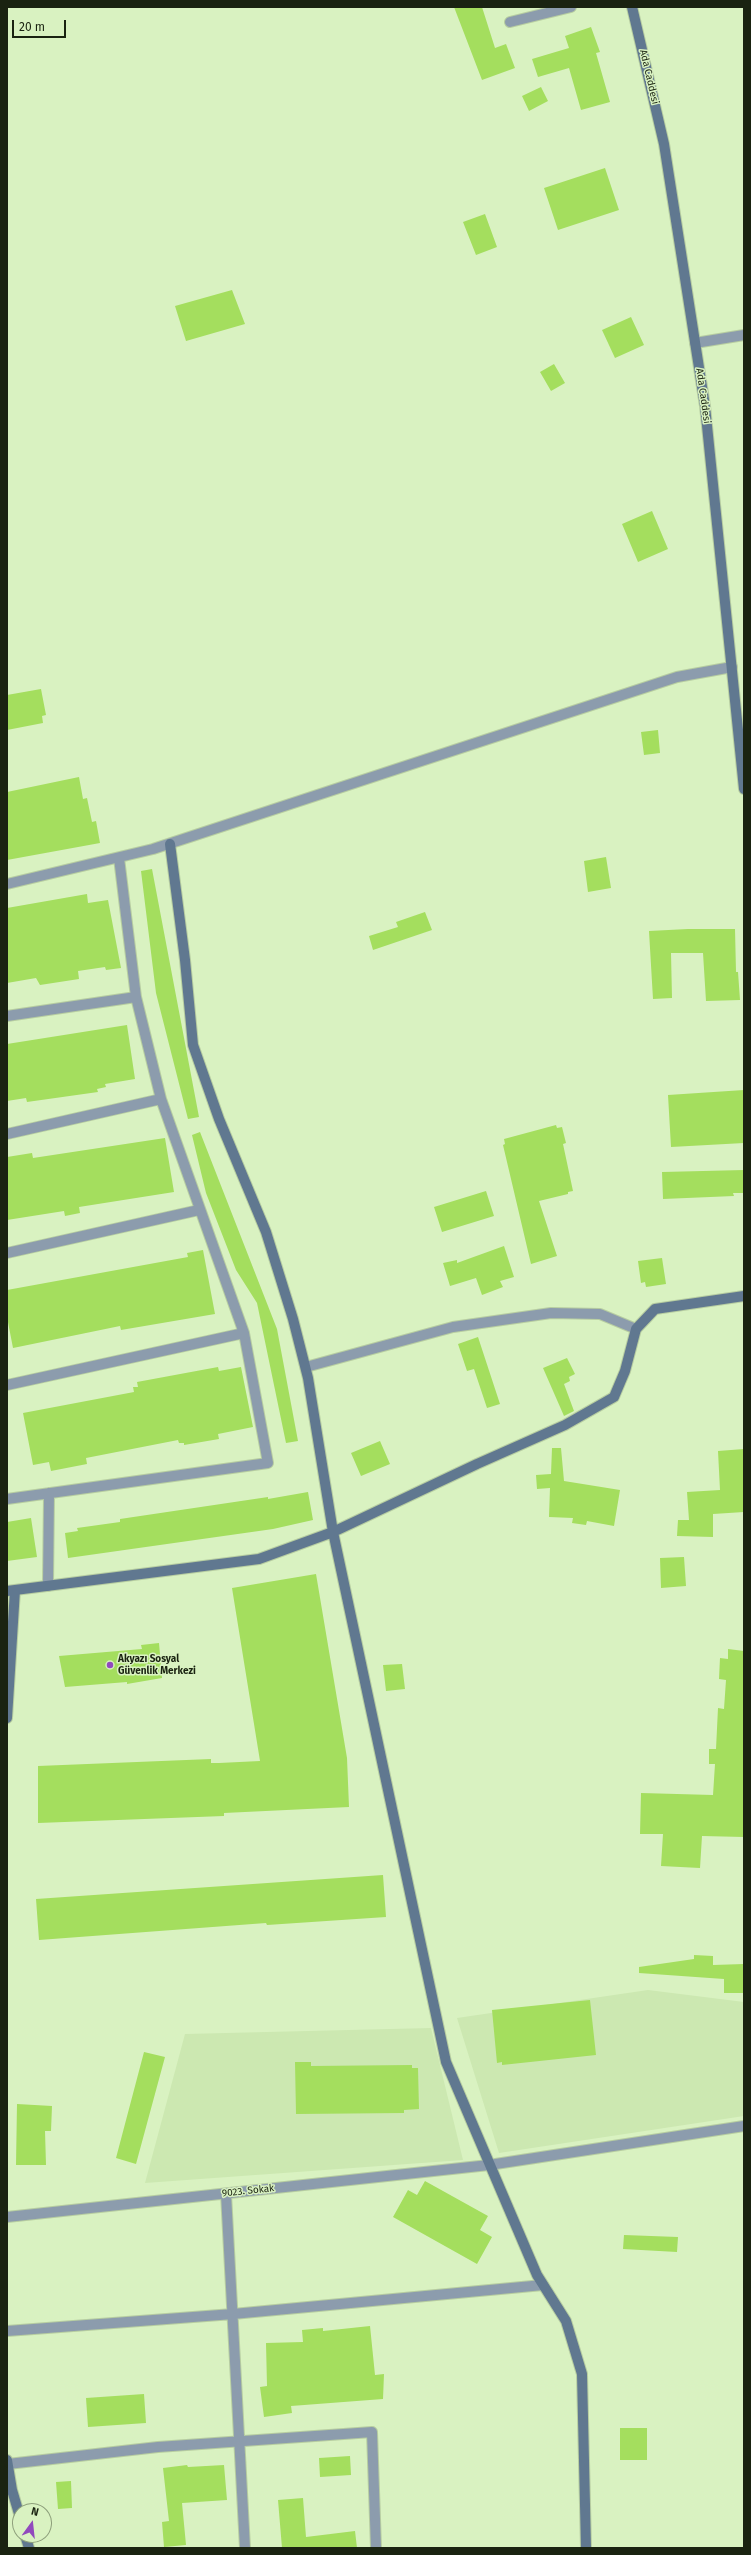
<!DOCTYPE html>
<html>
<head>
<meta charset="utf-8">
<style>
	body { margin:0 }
	#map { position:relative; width:751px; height:2555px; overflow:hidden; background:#d9f2c1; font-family:"Fira Sans",sans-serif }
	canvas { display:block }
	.frame { position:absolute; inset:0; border:8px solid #1a2311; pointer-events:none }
	.north { position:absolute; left:12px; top:2503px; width:40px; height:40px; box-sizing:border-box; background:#d9f2c1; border:1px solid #8d9f7b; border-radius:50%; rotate:15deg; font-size:11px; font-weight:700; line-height:16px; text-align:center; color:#1a2311 }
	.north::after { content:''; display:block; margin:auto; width:14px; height:18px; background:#914abd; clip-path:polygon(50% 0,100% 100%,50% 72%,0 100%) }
	.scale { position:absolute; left:12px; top:20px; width:54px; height:18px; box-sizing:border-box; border:2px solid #1a2311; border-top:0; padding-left:5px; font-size:12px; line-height:14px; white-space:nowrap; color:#1a2311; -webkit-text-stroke:3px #d9f2c1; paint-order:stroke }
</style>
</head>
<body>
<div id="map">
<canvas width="751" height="2555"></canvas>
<div class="frame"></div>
<div class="north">N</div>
<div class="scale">20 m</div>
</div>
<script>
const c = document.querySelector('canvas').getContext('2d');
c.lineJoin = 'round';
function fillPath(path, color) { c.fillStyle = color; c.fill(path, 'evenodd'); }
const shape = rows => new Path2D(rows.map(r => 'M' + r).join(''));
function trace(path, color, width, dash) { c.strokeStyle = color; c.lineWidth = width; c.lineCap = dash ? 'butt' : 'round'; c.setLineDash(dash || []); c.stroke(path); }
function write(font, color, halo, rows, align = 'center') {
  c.font = font + ' "Fira Sans",sans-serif'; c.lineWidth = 3; c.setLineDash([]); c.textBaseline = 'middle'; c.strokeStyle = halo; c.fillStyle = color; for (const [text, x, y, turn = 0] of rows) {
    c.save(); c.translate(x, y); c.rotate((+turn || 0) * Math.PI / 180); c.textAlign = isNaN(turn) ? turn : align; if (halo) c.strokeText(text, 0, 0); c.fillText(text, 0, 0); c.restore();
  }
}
fillPath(shape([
	[648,1990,744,2002,744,2116,499,2153,457,2018],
	[431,2028,463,2160,145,2183,185,2034]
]), '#cce8b1');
fillPath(shape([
	[454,7,482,7,495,48,506,44,515,68,482,80],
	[591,27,600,52,596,53,610,102,581,110,569,68,538,77,532,59,569,48,565,36],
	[541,87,548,101,529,111,522,96],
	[605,168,619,210,558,230,544,188],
	[485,214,497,247,476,255,463,222],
	[232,290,245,324,186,341,175,306],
	[631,317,644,345,615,358,602,330],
	[554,364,565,383,551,391,540,372],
	[652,511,668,549,638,562,622,524],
	[41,689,46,715,42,716,43,723,7,730,7,695],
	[658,730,660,753,644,755,641,732],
	[79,777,83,799,87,798,92,822,96,821,100,843,7,860,7,792],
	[606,857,611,888,588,892,584,861],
	[152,869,199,1117,188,1119,156,993,141,871],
	[87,894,88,903,108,900,121,968,106,970,105,967,78,971,79,979,40,985,36,978,7,983,7,908],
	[425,912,432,930,373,950,369,936,398,927,396,922],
	[688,929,735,929,736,972,738,972,740,1000,706,1001,703,953,671,953,672,998,653,999,649,931],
	[127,1025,135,1079,105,1084,106,1087,97,1089,98,1092,27,1102,26,1098,7,1101,7,1044],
	[744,1090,744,1143,671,1147,668,1095],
	[556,1125,557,1128,562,1127,566,1143,563,1144,573,1191,568,1192,568,1194,539,1201,557,1256,531,1264,503,1145,505,1144,504,1139],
	[200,1132,277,1329,298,1441,286,1443,257,1303,236,1270,206,1193,192,1135],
	[165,1138,174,1192,79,1207,80,1213,65,1216,64,1211,7,1220,7,1157,32,1153,33,1158],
	[744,1170,744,1193,733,1193,734,1196,663,1199,662,1172],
	[486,1191,494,1216,442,1232,434,1207],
	[504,1246,514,1277,500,1281,503,1287,482,1295,476,1278,450,1286,443,1263,457,1260,457,1263],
	[203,1250,215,1314,121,1330,120,1326,13,1348,7,1317,7,1290,188,1257,187,1253],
	[662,1258,666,1284,646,1287,645,1282,641,1283,638,1261],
	[478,1337,500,1404,487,1408,474,1369,467,1371,458,1344],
	[567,1358,575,1374,569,1377,570,1381,564,1384,574,1411,564,1416,543,1368],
	[218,1367,219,1371,241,1367,253,1427,218,1434,219,1439,184,1445,184,1443,179,1443,178,1440,86,1458,87,1464,51,1471,49,1462,33,1465,23,1413,134,1392,133,1387,138,1387,137,1382],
	[380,1441,390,1464,361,1476,351,1453],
	[552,1448,561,1448,564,1481,620,1490,614,1526,587,1521,586,1525,572,1523,573,1518,549,1517,550,1488,537,1489,536,1475,551,1474],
	[744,1449,744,1512,713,1514,713,1537,677,1536,678,1520,689,1520,687,1492,720,1490,718,1451],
	[308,1492,313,1520,273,1529,68,1558,65,1533,78,1531,77,1528,120,1522,120,1519,268,1497,268,1499],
	[31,1518,37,1557,7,1561,7,1522],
	[684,1557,686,1586,661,1588,660,1558],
	[316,1574,347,1758,349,1807,224,1813,224,1816,38,1823,38,1766,211,1759,211,1763,219,1763,260,1761,232,1588],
	[159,1643,162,1678,127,1684,127,1682,65,1687,59,1656,142,1649,141,1645],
	[728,1649,744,1651,744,1837,702,1836,700,1868,661,1866,663,1834,640,1834,641,1793,713,1795,715,1764,709,1764,709,1749,716,1749,718,1708,724,1709,726,1680,719,1679,720,1658,728,1659],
	[402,1664,405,1689,386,1691,383,1665],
	[383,1875,386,1917,267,1925,266,1923,39,1940,36,1899],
	[694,1955,713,1956,713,1965,744,1964,744,1993,724,1993,724,1979,639,1973,639,1967,694,1959],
	[590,2000,596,2055,502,2065,502,2062,497,2063,492,2010],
	[144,2052,165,2057,136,2164,116,2158],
	[295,2062,311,2062,311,2066,412,2065,412,2068,418,2068,419,2109,404,2110,404,2113,296,2114],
	[17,2104,52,2106,51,2131,45,2131,46,2165,16,2165],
	[425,2181,488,2216,480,2230,492,2237,477,2264,393,2217,408,2190,417,2195],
	[624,2235,678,2237,677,2252,623,2249],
	[370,2326,375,2375,384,2374,383,2399,291,2406,292,2413,264,2417,260,2387,267,2386,266,2343,303,2342,302,2330,323,2328,323,2331],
	[144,2394,146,2423,88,2427,86,2398],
	[620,2428,647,2428,647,2460,620,2460],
	[350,2456,351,2475,320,2477,319,2458],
	[187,2465,188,2467,224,2465,227,2500,182,2503,186,2545,164,2547,162,2522,169,2521,163,2468],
	[71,2481,72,2508,58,2509,56,2482],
	[303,2498,306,2537,355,2531,357,2548,282,2548,278,2500]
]), '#a4de5e');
const street = shape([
	[510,22,571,7],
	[695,343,744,335],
	[7,884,153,849,677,677,732,667],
	[7,1016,136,997],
	[7,1134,161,1099],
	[7,1253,199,1210],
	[306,1367,453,1327,551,1313,600,1314,636,1329],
	[7,1385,244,1333],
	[7,1499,268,1463,244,1333,161,1099,136,997,119,858],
	[48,1586,49,1493],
	[226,2194,245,2548],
	[7,2217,489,2165,744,2126],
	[7,2331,233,2314,543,2285],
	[8,2464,158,2447,372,2432,376,2548]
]);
const secondary = shape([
	[632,7,664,144,705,406,744,789],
	[170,844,185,960,193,1045,219,1119,266,1232,293,1319,308,1378,333,1532,446,2062,537,2275,566,2321,582,2374,586,2548],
	[7,1591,259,1559,333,1532,477,1464,565,1425,614,1397,625,1371,636,1329,655,1309,744,1296],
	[7,1718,15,1590],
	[7,2460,12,2490,20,2517],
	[25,2535,29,2548]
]);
trace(street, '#b7cda1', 12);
trace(secondary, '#b7cda1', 12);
trace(street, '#8c9cad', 10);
trace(secondary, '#607890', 10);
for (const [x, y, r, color] of [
	[110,1665,4,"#914abd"]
]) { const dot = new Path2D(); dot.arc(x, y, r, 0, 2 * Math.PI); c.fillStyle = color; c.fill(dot); trace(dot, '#d9f2c1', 1.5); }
write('10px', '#1a2311', '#d9f2c1', [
	["Ada Caddesi",649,77,77],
	["Ada Caddesi",703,396,82],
	["9023. Sokak",248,2191,-6]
]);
write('bold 10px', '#1a2311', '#d9f2c1', [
	["Akyazı Sosyal",118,1659],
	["Güvenlik Merkezi",118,1671]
], 'left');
</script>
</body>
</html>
